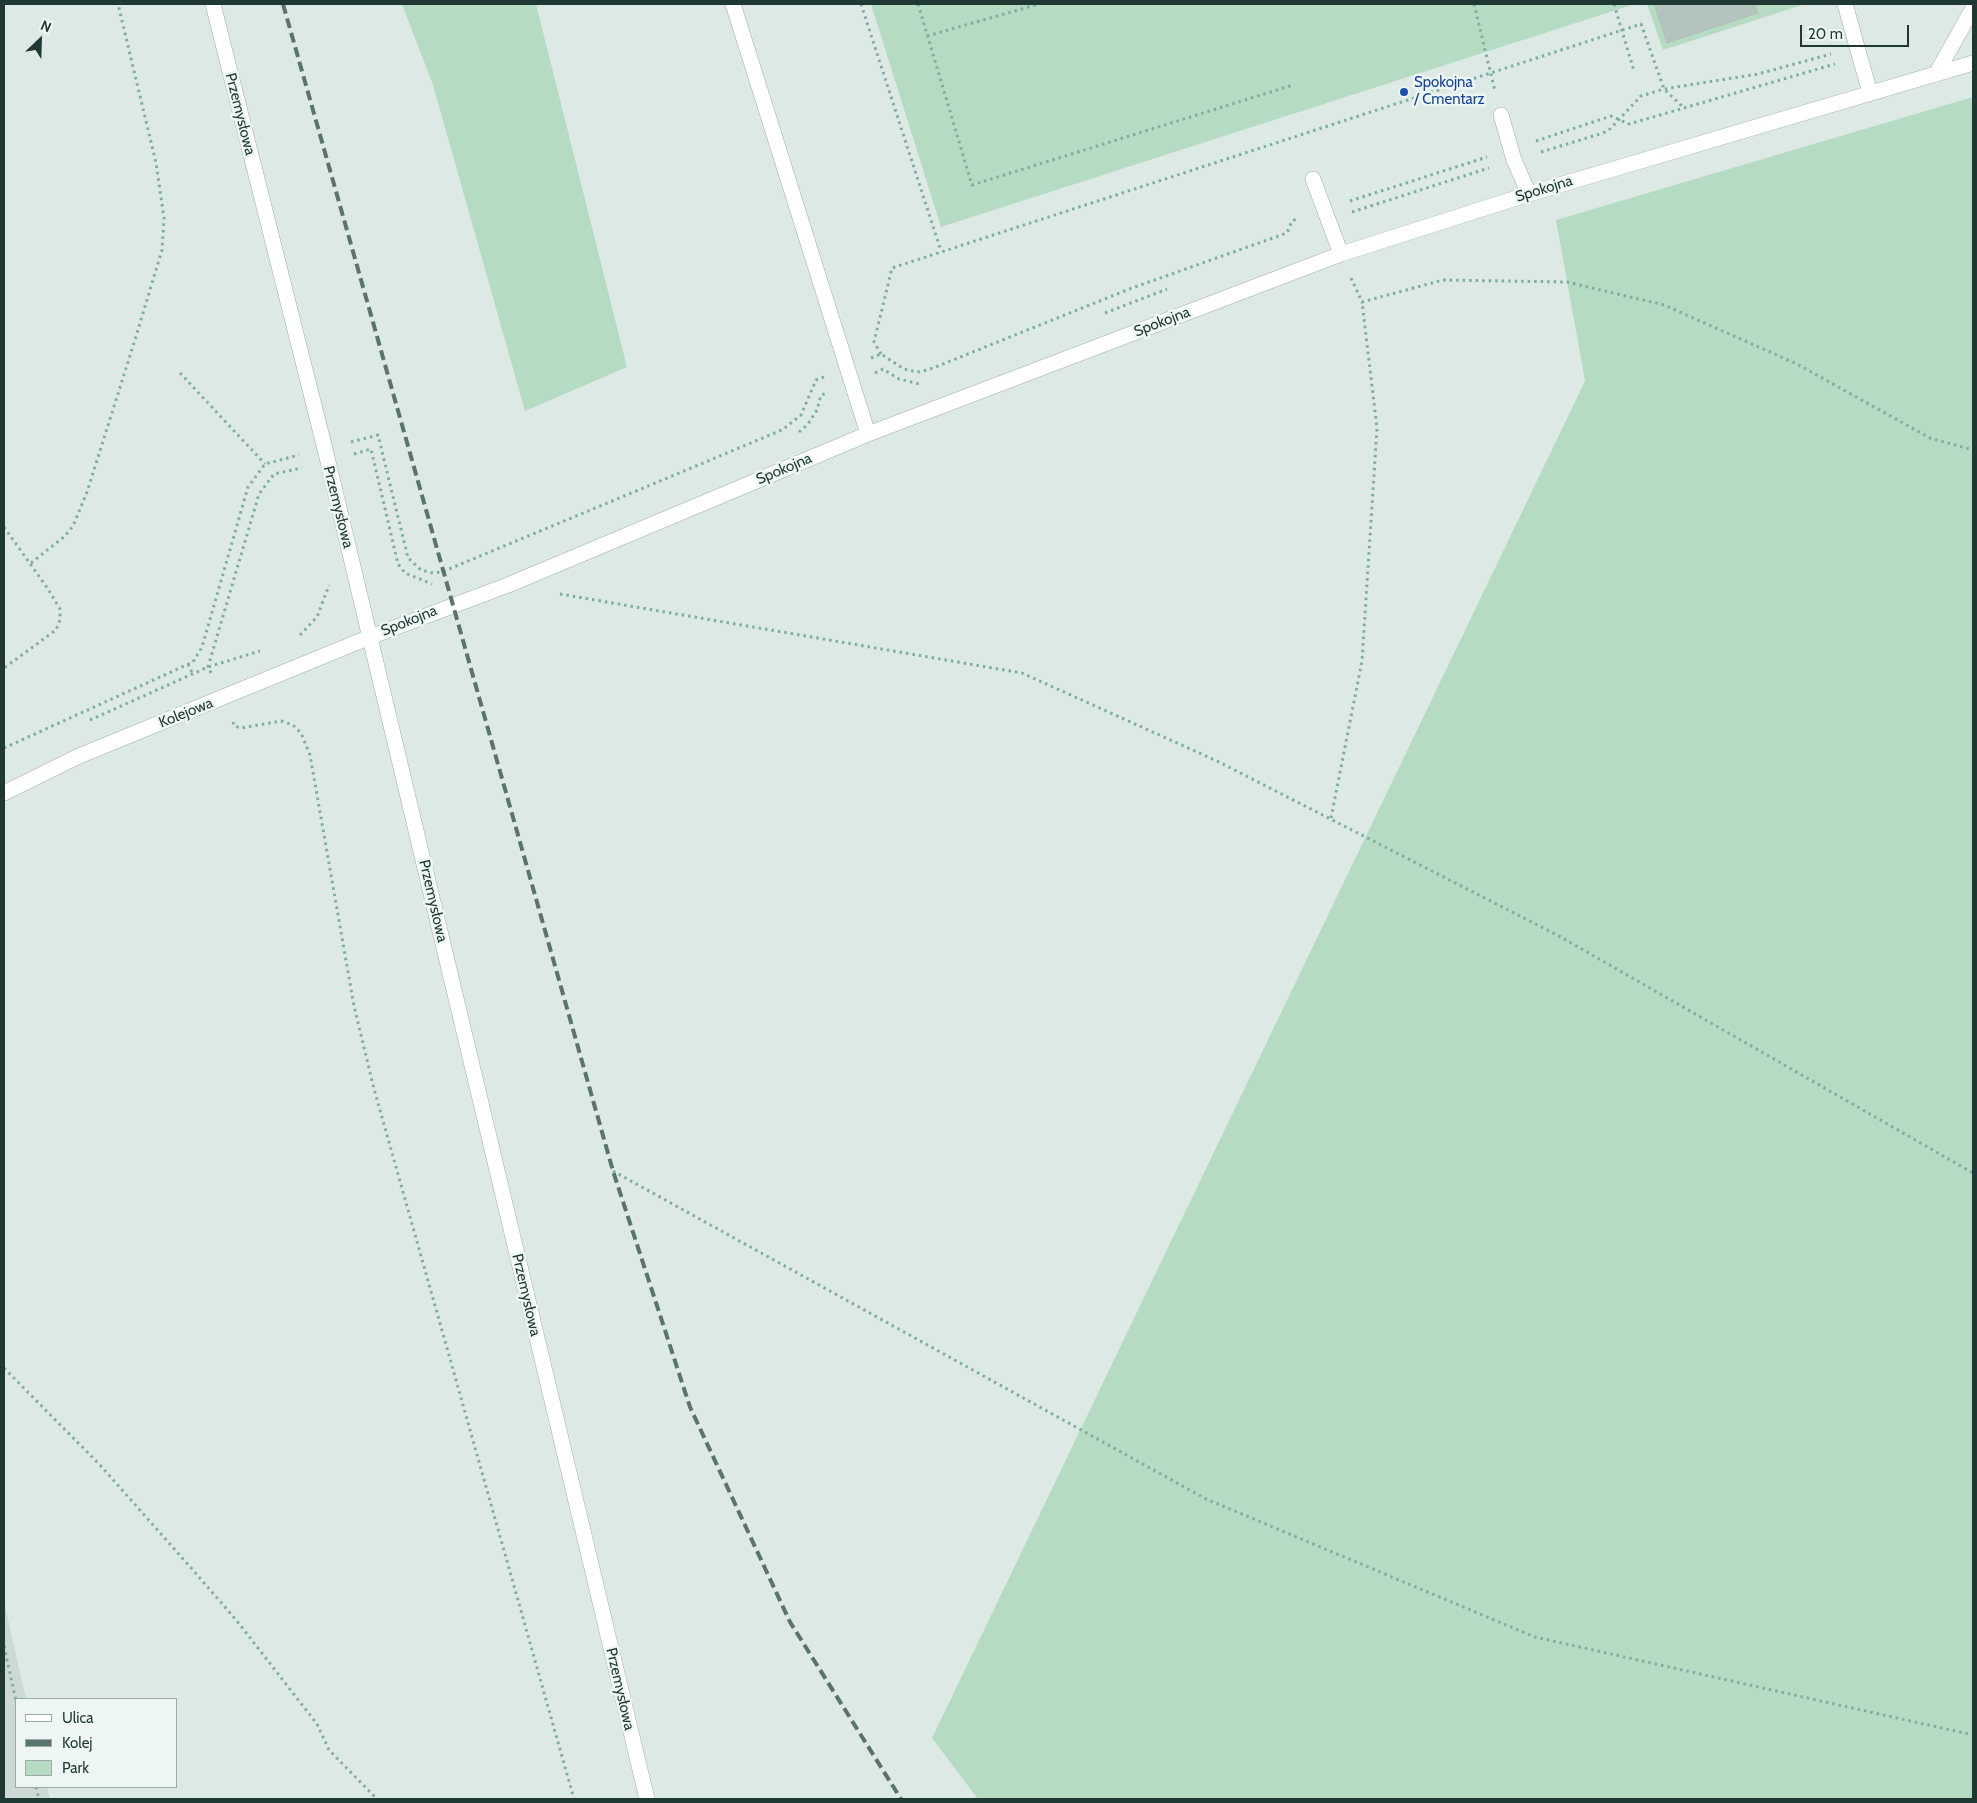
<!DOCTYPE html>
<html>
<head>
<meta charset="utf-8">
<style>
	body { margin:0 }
	#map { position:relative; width:1977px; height:1803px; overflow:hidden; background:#dde9e5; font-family:Cabin,sans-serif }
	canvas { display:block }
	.frame { position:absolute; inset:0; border:5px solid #1f3834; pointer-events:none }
	.legend { position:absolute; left:15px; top:1698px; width:162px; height:90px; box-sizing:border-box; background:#edf6f2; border:1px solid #9baaa6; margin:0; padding:6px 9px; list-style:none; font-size:15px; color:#1f3834 }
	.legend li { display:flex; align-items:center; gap:10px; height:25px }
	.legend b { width:25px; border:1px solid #9baaa6 }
	.north { position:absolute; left:15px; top:15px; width:50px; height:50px; -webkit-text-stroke:4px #edf6f2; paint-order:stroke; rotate:24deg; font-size:14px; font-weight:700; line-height:20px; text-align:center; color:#1f3834 }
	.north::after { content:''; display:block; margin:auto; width:18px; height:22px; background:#1f3834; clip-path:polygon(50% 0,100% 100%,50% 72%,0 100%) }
	.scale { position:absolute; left:1800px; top:25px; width:109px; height:22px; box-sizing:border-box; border:2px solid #1f3834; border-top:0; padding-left:6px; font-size:15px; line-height:18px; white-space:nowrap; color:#1f3834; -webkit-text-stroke:4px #edf6f2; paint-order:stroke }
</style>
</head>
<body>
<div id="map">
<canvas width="1977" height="1803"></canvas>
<div class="frame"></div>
<ul class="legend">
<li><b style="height:6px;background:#fff"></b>Ulica</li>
<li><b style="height:6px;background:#59746f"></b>Kolej</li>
<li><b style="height:14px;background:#b6dbc3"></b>Park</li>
</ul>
<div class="north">N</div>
<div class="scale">20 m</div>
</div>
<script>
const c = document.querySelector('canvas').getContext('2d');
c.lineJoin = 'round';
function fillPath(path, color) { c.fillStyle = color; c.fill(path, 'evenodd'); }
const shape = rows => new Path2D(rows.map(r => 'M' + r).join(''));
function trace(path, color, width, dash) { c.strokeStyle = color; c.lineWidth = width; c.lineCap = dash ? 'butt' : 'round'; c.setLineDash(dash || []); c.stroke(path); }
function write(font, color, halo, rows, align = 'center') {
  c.font = font + ' Cabin,sans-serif'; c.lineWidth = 5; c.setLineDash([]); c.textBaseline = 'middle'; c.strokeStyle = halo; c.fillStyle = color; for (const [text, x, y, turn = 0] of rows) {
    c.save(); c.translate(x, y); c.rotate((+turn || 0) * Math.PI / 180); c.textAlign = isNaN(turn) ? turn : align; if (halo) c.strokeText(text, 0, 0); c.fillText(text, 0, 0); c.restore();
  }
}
fillPath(shape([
	[4,1602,26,1699,16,1699,16,1787,47,1787,50,1799,4,1799]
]), '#ccd9d4');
fillPath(shape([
	[402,4,536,4,627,367,525,411,433,85],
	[871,4,1635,4,941,227],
	[1647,4,1805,4,1663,50],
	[1973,97,1973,1799,978,1799,932,1738,1585,381,1556,220]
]), '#b6dbc3');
const building = shape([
	[1654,4,1755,4,1758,13,1667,43,1654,4]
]);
fillPath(building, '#b3c4be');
trace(building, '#b0c2bc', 1);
const service = shape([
	[1845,4,1870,93],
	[1936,74,1973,8],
	[1501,115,1514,160,1529,194],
	[1313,179,1341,254]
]);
const minor = shape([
	[733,4,868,434],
	[370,637,508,585,868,434,1341,254,1529,194,1973,63]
]);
const tertiary = shape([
	[213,4,325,449,647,1799],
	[4,793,79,756,370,637]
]);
trace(service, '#a0b0ac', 16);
trace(minor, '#a0b0ac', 16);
trace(tertiary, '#a0b0ac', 16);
trace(shape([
	[861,4,941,251],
	[918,4,972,185,1293,85],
	[1474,4,1495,91],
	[1614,4,1634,71],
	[927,36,1039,4],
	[1536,141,1611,116,1629,124,1835,64],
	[1541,152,1603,133,1610,129,1641,96,1664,89,1758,74,1831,54],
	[1350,201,1487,157],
	[1352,212,1489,168],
	[1351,278,1362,302,1443,280,1567,282,1664,305,1797,364,1930,438,1973,450],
	[1105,313,1167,289],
	[881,354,874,342,892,268,1641,24,1664,89,1684,108],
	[871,358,881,354,904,369,917,372,928,370,1132,288,1287,233,1292,221,1299,218],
	[180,373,265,464],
	[875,373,883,369,899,379,920,384],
	[799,432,808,424,817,410,821,395,828,393],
	[351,442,378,435,408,558,421,570,433,573,442,572,782,430,801,415,816,380,824,377],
	[354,454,371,449,398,564,405,573,432,584],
	[4,527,48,589,60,609,60,620,56,630,4,668],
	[31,563,65,536,73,526,87,492,134,343,162,250,164,218,156,163,118,4],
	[560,594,1022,673,1217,761,1559,936,1973,1173],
	[300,635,317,617,329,585],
	[188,664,193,675],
	[211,673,208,667,259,494,274,474,302,468],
	[90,720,208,667,260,651],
	[233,722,234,726,241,728,281,721,293,725,301,733,310,755,354,1006,374,1089,574,1799],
	[4,748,193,662,202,647,248,487,265,464,299,455],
	[1331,818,1362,661,1377,428,1362,302],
	[613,1171,1206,1499,1535,1637,1973,1735],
	[4,1368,100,1465,192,1569,237,1621,317,1724,329,1750,377,1799],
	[4,1646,16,1701],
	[36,1787,39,1799]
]), '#7eada2', 3, [2.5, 4]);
trace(service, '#fff', 15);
trace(minor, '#fff', 15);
trace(tertiary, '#fff', 15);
trace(shape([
	[283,4,613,1171,690,1407,790,1622,901,1799]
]), '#59746f', 4, [10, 5]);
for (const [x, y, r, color] of [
	[1404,92,5,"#1a4fb4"]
]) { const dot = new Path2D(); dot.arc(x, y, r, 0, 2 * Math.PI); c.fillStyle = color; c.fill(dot); trace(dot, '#edf6f2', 2); }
write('15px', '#164399', '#edf6f2', [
	["Spokojna",1414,83],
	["/ Cmentarz",1414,100]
], 'left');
write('15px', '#1f3834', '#edf6f2', [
	["Przemysłowa",240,114,76],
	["Spokojna",1544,189,-17],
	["Spokojna",1162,322,-21],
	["Spokojna",784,469,-23],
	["Przemysłowa",338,507,76],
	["Spokojna",409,621,-22],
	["Kolejowa",186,713,-22],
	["Przemysłowa",433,901,77],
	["Przemysłowa",526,1295,77],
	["Przemysłowa",620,1689,77]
]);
</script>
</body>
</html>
